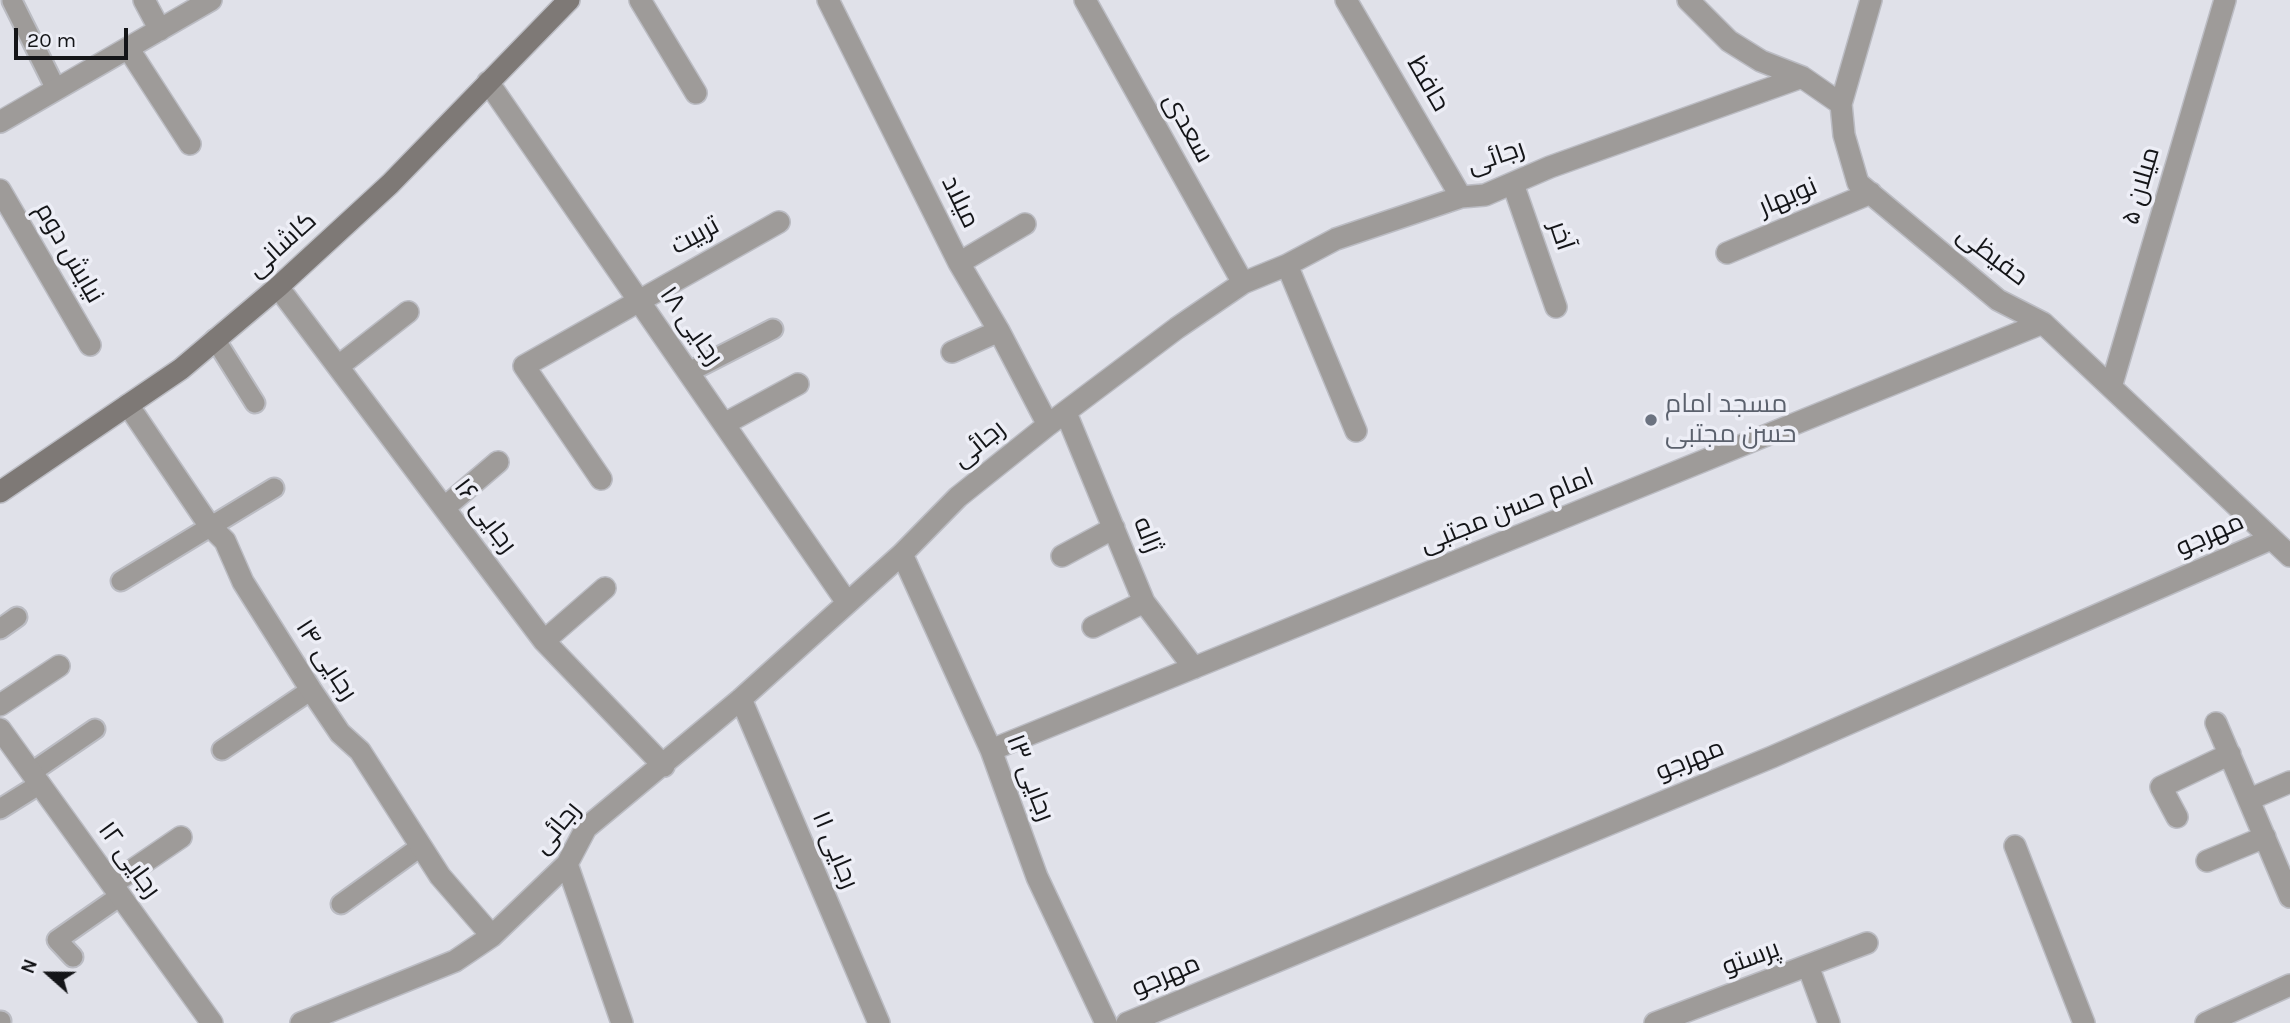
<!DOCTYPE html>
<html>
<head>
<meta charset="utf-8">
<style>
	body { margin:0 }
	#map { position:relative; width:2290px; height:1023px; overflow:hidden; background:#e0e1e9; font-family:Karla,sans-serif }
	canvas { display:block }
	.north { position:absolute; left:14px; top:939px; width:70px; height:70px; -webkit-text-stroke:5px #edeef6; paint-order:stroke; rotate:291deg; font-size:19px; font-weight:700; line-height:28px; text-align:center; color:#141518 }
	.north::after { content:''; display:block; margin:auto; width:24px; height:32px; background:#141518; clip-path:polygon(50% 0,100% 100%,50% 72%,0 100%) }
	.scale { position:absolute; left:14px; top:28px; width:114px; height:32px; box-sizing:border-box; border:4px solid #141518; border-top:0; padding-left:9px; font-size:21px; line-height:24px; white-space:nowrap; color:#141518; -webkit-text-stroke:5px #edeef6; paint-order:stroke }
</style>
</head>
<body>
<div id="map">
<canvas width="2290" height="1023"></canvas>
<div class="north">N</div>
<div class="scale">20 m</div>
</div>
<script>
const c = document.querySelector('canvas').getContext('2d');
c.lineJoin = 'round';
const shape = rows => new Path2D(rows.map(r => 'M' + r).join(''));
function trace(path, color, width, dash) { c.strokeStyle = color; c.lineWidth = width; c.lineCap = dash ? 'butt' : 'round'; c.setLineDash(dash || []); c.stroke(path); }
function write(font, color, halo, rows, align = 'center') {
  c.font = font + ' Karla,Cairo,sans-serif'; c.lineWidth = 7; c.setLineDash([]); c.textBaseline = 'middle'; c.strokeStyle = halo; c.fillStyle = color; for (const [text, x, y, turn = 0] of rows) {
    c.save(); c.translate(x, y); c.rotate((+turn || 0) * Math.PI / 180); c.textAlign = isNaN(turn) ? turn : align; if (halo) c.strokeText(text, 0, 0); c.fillText(text, 0, 0); c.restore();
  }
}
const lane = shape([
	[12,1,56,89],
	[215,339,255,403],
	[689,372,773,329],
	[121,581,274,488],
	[0,629,17,617],
	[222,750,311,690],
	[32,772,95,729],
	[0,809,40,784],
	[341,904,420,847],
	[73,957,57,940,120,896],
	[0,1021,1,1021]
]);
const street = shape([
	[144,0,160,30],
	[640,0,696,93],
	[828,0,959,263,999,331,1048,425],
	[1085,0,1243,283],
	[1346,0,1461,197],
	[1688,0,1729,41,1761,61,1802,77,1841,104,1844,135,1858,183,1998,300,2043,323,2290,556],
	[128,48,190,144],
	[488,82,846,601],
	[1841,104,1871,0],
	[0,122,211,0],
	[1513,184,1556,307],
	[0,190,90,345],
	[1727,253,1871,193],
	[959,263,1025,224],
	[1287,265,1356,431],
	[278,287,544,641,664,766],
	[952,352,999,331],
	[340,365,408,312],
	[2111,387,2225,0],
	[128,405,209,525,225,541,243,582,311,690,340,733,360,751,440,876,492,936],
	[1066,413,1144,602,1194,668],
	[724,424,798,384],
	[601,479,524,366,779,222],
	[444,508,498,462],
	[902,554,991,750,1037,877,1106,1023],
	[1062,556,1114,528],
	[1093,627,1144,602],
	[544,641,605,588],
	[741,699,879,1023],
	[0,705,59,666],
	[2216,723,2290,897],
	[0,729,212,1023],
	[991,750,2043,323],
	[2250,799,2290,782],
	[2177,817,2161,787,2230,754],
	[2015,846,2084,1023],
	[2207,861,2265,837],
	[567,864,622,1023],
	[112,884,181,837],
	[1808,966,1829,1023],
	[301,1023,455,961,492,936,567,864,586,828,741,699,902,554,958,497,1048,425,1177,328,1243,283,1287,265,1336,239,1461,197,1485,195,1550,167,1802,77],
	[1127,1023,1772,757,2271,539],
	[1655,1023,1867,943],
	[2206,1023,2290,985]
]);
const secondary = shape([
	[0,492,181,369,278,287,390,184,569,0]
]);
trace(lane, '#bbbcc3', 23);
trace(street, '#bbbcc3', 24);
trace(secondary, '#bbbcc3', 24);
trace(lane, '#9e9b99', 19);
trace(street, '#9e9b99', 21);
trace(secondary, '#7e7976', 21);
for (const [x, y, r, color] of [
	[1651,420,7,"#6b7280"]
]) { const dot = new Path2D(); dot.arc(x, y, r, 0, 2 * Math.PI); c.fillStyle = color; c.fill(dot); trace(dot, '#edeef6', 2.5); }
write('26px', '#141518', '#edeef6', [
	["حافظ",1428,84,60],
	["سعدی",1188,128,61],
	["رجائی",1496,157,-19],
	["میلان ۵",2141,186,-74],
	["نوبهار",1788,197,-23],
	["میلاد",960,202,64],
	["تربیت",695,236,-29],
	["آخر",1561,236,71],
	["کاشانی",282,245,-42],
	["نیایش دوم",69,253,60],
	["حفیظی",1992,256,37],
	["رجایی ۱۸",691,326,55],
	["رجائی",979,444,-39],
	["امام حسن مجتبی",1507,511,-22],
	["رجایی ۱۶",485,516,53],
	["ژاله",1147,535,68],
	["مهرجو",2210,535,-24],
	["رجایی ۱۴",326,660,57],
	["مهرجو",1690,760,-22],
	["رجایی ۱۳",1030,778,69],
	["رجائی",557,828,-51],
	["رجایی ۱۱",835,850,67],
	["رجایی ۱۲",129,860,54],
	["پرستو",1751,958,-20],
	["مهرجو",1166,976,-23]
]);
write('26px', '#5b616d', '#edeef6', [
	["مسجد امام",1665,405],
	["حسن مجتبی",1665,435]
], 'left');
</script>
</body>
</html>
